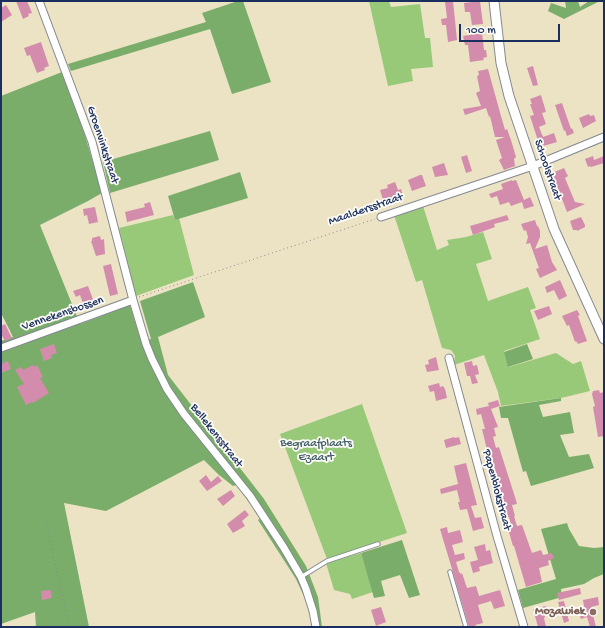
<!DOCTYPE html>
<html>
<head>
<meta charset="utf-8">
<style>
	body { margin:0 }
	#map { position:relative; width:605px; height:628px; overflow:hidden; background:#ece3c4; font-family:"Gochi Hand",sans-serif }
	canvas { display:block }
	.frame { position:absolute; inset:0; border:2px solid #1b2f5e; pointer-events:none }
	.scale { position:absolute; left:459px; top:24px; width:101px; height:18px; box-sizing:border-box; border:2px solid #1b2f5e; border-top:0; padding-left:5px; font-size:12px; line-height:14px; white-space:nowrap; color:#1b2f5e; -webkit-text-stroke:3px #fdfcf7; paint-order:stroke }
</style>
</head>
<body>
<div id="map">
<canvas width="605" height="628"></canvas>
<div class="frame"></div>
<div class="scale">100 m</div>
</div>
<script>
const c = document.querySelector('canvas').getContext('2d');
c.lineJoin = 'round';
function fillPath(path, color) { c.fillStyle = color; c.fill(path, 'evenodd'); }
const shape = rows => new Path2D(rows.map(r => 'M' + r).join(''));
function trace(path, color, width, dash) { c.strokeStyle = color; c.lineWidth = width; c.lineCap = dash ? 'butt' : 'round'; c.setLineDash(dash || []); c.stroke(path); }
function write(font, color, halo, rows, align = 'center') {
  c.font = font + ' "Gochi Hand",sans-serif'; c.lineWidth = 3.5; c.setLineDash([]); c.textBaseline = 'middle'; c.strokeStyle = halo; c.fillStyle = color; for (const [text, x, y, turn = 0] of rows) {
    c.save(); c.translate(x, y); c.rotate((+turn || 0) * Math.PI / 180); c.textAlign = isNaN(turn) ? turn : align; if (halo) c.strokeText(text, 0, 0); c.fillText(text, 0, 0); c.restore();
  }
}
fillPath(shape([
	[369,1,389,1,391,7,420,4,425,38,430,38,433,67,411,69,413,81,388,86],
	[423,206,437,250,449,245,447,240,466,237,483,232,492,259,476,264,488,301,528,287,536,308,530,310,540,339,504,351,509,367,556,353,573,364,581,361,590,391,561,398,501,406,498,392,484,355,454,365,455,356,451,350,442,348,422,280,416,282,394,215],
	[173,215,175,220,179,218,194,275,136,296,119,228],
	[362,404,407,533,327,559,280,434],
	[361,553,373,592,352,599,350,594,334,590,326,563]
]), '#97c979');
fillPath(shape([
	[238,1,243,1,271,82,232,94,210,29,71,71,68,64,206,22,202,13],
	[565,1,578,1,580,7,589,1,600,1,564,19,548,11,551,3,566,8],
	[62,72,84,132,102,193,88,201,40,225,80,324,130,305,141,341,151,339,140,301,193,282,205,317,158,337,168,375,264,499,306,566,318,597,322,627,318,627,296,579,258,520,261,518,236,485,233,486,219,475,204,460,106,511,64,503,89,627,36,627,35,612,1,624,1,341,13,337,1,313,1,96],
	[210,131,219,160,110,193,103,162],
	[240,172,248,198,175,220,168,196],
	[527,344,533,359,508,367,504,352],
	[561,398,561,401,539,405,543,417,570,412,574,433,560,435,569,457,589,454,594,468,531,486,526,471,523,472,508,418,501,418,499,407],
	[567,523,569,529,579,546,594,548,604,547,604,574,594,578,584,584,561,589,562,597,523,608,518,590,556,579,541,529],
	[402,540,420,595,409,598,400,575,381,581,385,596,374,598,361,553]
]), '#79ad69');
fillPath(shape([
	[16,1,27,1,32,13,28,14,29,16,23,19],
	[453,1,457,40,448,42,446,25,442,25,441,19,447,18,445,2],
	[480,1,483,24,472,25,470,12,465,12,464,3],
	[6,5,12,15,1,22,1,8],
	[482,33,484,50,486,50,487,57,483,58,484,60,470,62,468,45,465,45,463,36],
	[41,42,49,66,44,68,45,70,37,73,30,55,27,56,24,48],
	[533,66,538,85,533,86,527,68],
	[488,69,501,116,505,130,507,129,511,140,516,157,514,159,515,166,504,170,499,160,502,158,496,140,505,137,495,137,490,116,489,117,486,108,465,115,463,109,481,106,476,93,480,91,477,76,479,75,478,71],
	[541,95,546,112,542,113,546,124,539,127,543,137,554,133,557,142,540,147,530,116,534,115,530,104,532,104,530,99],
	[562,103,571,129,572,128,574,133,567,136,565,130,564,131,555,105],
	[589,114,590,116,594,115,596,121,583,128,579,118],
	[467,155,472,171,466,173,461,157],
	[593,156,594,160,604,156,604,163,591,167,590,166,588,167,585,159],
	[444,163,448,175,435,177,432,167],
	[564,168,568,176,565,178,575,202,585,204,567,212,552,173],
	[420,175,422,175,426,186,412,191,408,180],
	[512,180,512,181,516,180,524,200,530,197,534,206,524,209,522,202,511,206,509,202,500,205,497,196,491,198,489,194,503,189,501,184],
	[395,182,398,190,401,189,403,195,384,203,380,190,388,188,387,185],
	[150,202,154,215,127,222,125,212,145,207,144,204],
	[95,207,98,222,89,224,87,215,84,216,83,209],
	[507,215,509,220,494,224,495,227,473,235,470,226],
	[581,217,585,225,585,227,577,231,577,230,573,230,570,221],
	[535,220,537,226,538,226,540,231,540,237,535,249,547,245,552,262,557,270,540,278,536,269,539,268,530,243,526,244,528,237,526,230,524,231,521,224],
	[100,236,101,240,104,239,105,254,96,256,91,241,92,241,92,238],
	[111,264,118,294,110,296,103,266],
	[560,280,567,296,559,300,554,290,547,293,545,287],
	[88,286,94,302,84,306,80,295,76,297,73,291],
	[549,306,552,314,538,320,534,311],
	[577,310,580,315,578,316,587,341,578,344,576,341,575,342,569,325,567,326,562,316],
	[5,324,12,338,5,341,1,334,1,326],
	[54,344,57,353,51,355,52,358,44,361,40,349],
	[436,357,439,370,427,372,425,365,429,364,428,360],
	[8,361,11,369,1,373,1,364],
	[472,361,473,366,477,365,479,374,475,375,478,383,472,384,470,376,467,376,464,363],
	[33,365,34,367,37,365,43,377,40,378,49,393,33,403,32,402,26,405,17,387,24,384,15,370,21,367,23,370],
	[439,383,440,387,443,386,445,389,447,398,436,401,434,391,430,392,428,386],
	[599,390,600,393,604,392,604,436,598,437,593,407,595,406,592,394,593,391],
	[498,400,500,406,491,409,498,427,494,428,496,436,493,437,496,448,499,447,515,497,517,504,512,505,515,516,514,516,517,526,522,525,532,553,541,550,543,555,552,553,554,558,548,561,549,565,539,568,542,582,526,587,514,546,513,546,508,529,512,528,509,517,505,519,492,470,495,469,492,458,489,458,487,450,482,429,485,429,481,414,477,415,476,409,489,406,488,403],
	[454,437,455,438,459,437,461,444,446,448,444,440],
	[466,463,477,505,471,506,475,518,481,517,484,528,473,531,467,509,460,510,458,502,460,502,457,490,441,494,440,489,458,484,454,466],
	[206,475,211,482,218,476,222,481,207,491,199,481],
	[231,490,235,496,223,506,217,499],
	[245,510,249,515,242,521,245,526,233,533,227,524],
	[447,527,448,533,460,530,463,542,452,545,455,555,464,553,465,559,456,562,459,572,461,574,462,573,467,588,476,586,479,596,500,590,505,606,494,609,491,601,478,605,483,623,475,625,476,626,469,627,452,569,440,529],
	[485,544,486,551,490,550,493,563,479,567,480,571,473,573,470,562,478,560,474,547],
	[580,588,581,594,559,600,557,593],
	[51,590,52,598,42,600,41,591],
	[598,597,599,605,591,607,596,627,590,627,587,617,581,619,579,613,585,612,583,600],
	[564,601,569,621,564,623,558,602],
	[546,606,547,612,544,613,545,617,544,618,546,627,538,627,533,609],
	[381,607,386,622,376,626,371,610]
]), '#d38cac');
const service = shape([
	[450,572,466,627],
	[301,577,327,561,378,544]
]);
const minor = shape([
	[39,1,92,142,133,300,146,344,152,359,167,389,184,414,250,496,284,548,301,577,306,589,313,611,316,627],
	[381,217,533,166,604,137],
	[1,348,133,300],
	[449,358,497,536,524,627]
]);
const tertiary = shape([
	[494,1,501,63,509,96,554,229,604,339]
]);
trace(service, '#848991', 5.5);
trace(minor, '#848991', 9);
trace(tertiary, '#848991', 11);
trace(shape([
	[139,297,375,219],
	[1,311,5,314,15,336],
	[45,517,69,627]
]), '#848991', 1, [1, 3]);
trace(service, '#fff', 3.5);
trace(minor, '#fff', 7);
trace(tertiary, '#fff', 9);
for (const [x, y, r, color] of [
	[593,612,4,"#8d6e63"]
]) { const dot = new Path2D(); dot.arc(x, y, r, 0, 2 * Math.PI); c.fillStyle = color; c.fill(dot); trace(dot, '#fdfcf7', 1.5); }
write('12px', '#1b2f5e', '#fdfcf7', [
	["Groenvinkstraat",102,145,72],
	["Schoolstraat",547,170,71],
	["Maaldersstraat",366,210,-19],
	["Vennekensbossen",63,314,-19],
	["Bellekensstraat",216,436,52],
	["Papenblokstraat",496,490,75]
]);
write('12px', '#405d66', '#fdfcf7', [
	["Begraafplaats",316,444],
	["Ezaart",316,458]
]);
write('bold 12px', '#785e54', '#fdfcf7', [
	["Mozawiek",585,612]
], 'right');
</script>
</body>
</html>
